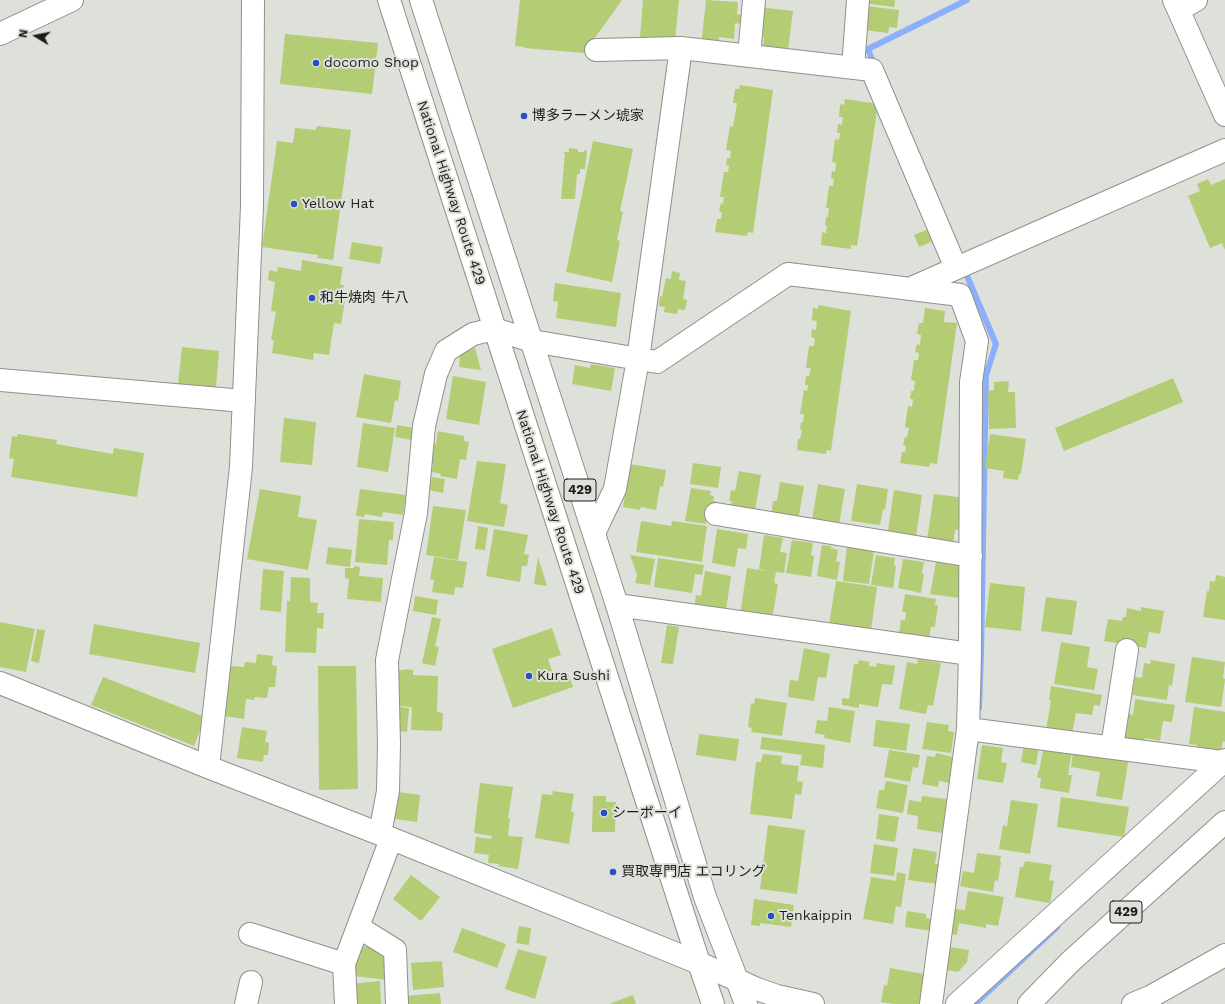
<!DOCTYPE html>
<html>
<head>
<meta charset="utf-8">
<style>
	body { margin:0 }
	#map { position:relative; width:1225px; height:1004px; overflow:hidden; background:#dee1da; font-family:"Work Sans",sans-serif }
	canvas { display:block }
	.north { position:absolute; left:16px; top:16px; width:40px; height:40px; -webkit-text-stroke:3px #dee1da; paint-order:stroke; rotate:280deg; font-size:11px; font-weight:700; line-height:16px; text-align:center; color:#1c1d1a }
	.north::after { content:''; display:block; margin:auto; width:14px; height:18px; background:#1c1d1a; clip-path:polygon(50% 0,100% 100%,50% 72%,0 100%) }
</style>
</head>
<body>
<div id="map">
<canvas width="1225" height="1004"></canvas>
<div class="north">N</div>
</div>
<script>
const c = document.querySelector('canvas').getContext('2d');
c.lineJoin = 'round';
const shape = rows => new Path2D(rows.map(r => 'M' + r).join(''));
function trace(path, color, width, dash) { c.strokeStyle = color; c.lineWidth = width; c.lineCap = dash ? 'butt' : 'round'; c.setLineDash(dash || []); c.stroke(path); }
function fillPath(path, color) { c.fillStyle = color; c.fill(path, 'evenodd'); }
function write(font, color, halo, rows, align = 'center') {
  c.font = font + ' "Work Sans","Noto Sans JP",sans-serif'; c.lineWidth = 4; c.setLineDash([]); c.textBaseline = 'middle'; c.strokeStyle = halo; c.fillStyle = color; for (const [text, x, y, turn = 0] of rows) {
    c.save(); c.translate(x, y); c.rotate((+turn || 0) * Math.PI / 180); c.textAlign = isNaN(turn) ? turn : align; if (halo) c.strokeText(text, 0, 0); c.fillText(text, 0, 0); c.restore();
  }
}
trace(shape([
	[875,67,868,49,967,0],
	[964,269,996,344,986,375,981,655,979,708],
	[975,1004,1057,927]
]), '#8baffb', 6);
fillPath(shape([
	[520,0,622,0,584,53,524,48,525,47,515,46],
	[643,0,679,0,675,41,640,38],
	[706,0,738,2,737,14,741,15,740,24,735,23,734,39,719,37,719,43,701,46],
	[864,0,895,0,894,7,863,3],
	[866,6,899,10,897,28,889,27,888,33,864,30],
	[759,7,793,11,788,50,763,47,764,37,757,36],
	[285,34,378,43,372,94,280,84],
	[740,85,773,90,753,233,748,232,747,236,715,232,717,219,721,219,722,212,719,212,721,203,723,204,724,197,720,197,724,172,728,172,729,166,726,165,727,158,730,158,731,151,726,150,730,126,733,127,737,103,733,103,735,89,739,89],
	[845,99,878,104,857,246,851,245,851,249,821,245,822,232,826,233,827,226,825,225,826,217,828,217,829,208,826,208,829,186,833,186,834,179,831,178,832,171,835,172,836,163,832,162,835,139,839,140,840,133,837,133,838,124,842,125,843,117,839,117,840,104,844,105],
	[317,126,351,130,333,260,317,258,318,255,262,247,277,141,293,143,295,128,316,130],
	[593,141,633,149,620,211,623,212,617,240,620,241,612,282,566,272],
	[569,148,578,149,578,152,584,152,584,150,587,151,585,169,580,169,580,174,577,174,575,199,561,199,565,154,564,154,564,152,569,152],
	[1208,179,1211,185,1225,179,1225,250,1222,243,1210,248,1188,196,1200,191,1197,184],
	[933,227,938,239,919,247,914,235],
	[352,242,383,247,380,264,349,259],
	[302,260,343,267,340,285,344,285,341,301,345,301,341,324,334,323,329,355,314,353,313,360,272,353,274,341,271,340,276,312,271,311,275,282,268,280,269,270,277,272,278,267,301,271],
	[672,271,680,273,679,280,686,281,683,299,687,300,685,310,678,309,677,314,664,312,665,307,659,306,660,296,662,297,666,278,671,279],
	[555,283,621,293,616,327,556,318,558,302,553,301],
	[818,305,851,311,831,451,827,450,826,454,797,450,798,439,800,439,802,430,800,429,801,422,803,422,804,414,800,414,804,390,807,391,808,385,805,385,806,376,809,376,811,368,806,368,809,346,814,346,815,338,811,337,812,329,816,330,817,321,812,320,813,308,818,309],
	[925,308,945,311,944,322,957,323,937,464,930,463,929,467,900,463,902,452,905,452,906,446,903,445,905,437,907,437,909,428,905,427,908,406,912,407,913,399,910,399,911,391,914,391,915,381,911,380,914,360,918,360,919,353,915,352,917,344,920,345,921,335,917,334,919,323,923,323],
	[182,347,219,351,216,387,178,384],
	[475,348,481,370,459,367,460,355],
	[591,364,615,368,611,391,572,384,575,365,590,368],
	[364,374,401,381,398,401,395,400,391,423,356,417],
	[453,376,486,382,479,425,446,419],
	[1173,378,1183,402,1064,451,1055,428],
	[1009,381,1008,392,1015,392,1016,428,989,429,988,391,994,390,994,382],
	[284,418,316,422,312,465,280,462],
	[363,423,395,428,388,472,357,467],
	[397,425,414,428,412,440,395,437],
	[438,431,464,436,464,441,469,442,466,460,460,459,457,479,440,476,441,474,432,472,433,464,428,463,432,444,436,444],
	[18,434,57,440,56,444,113,454,114,448,144,453,137,497,11,477,14,459,9,458,12,436,17,437],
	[990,434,1026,439,1021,474,1019,474,1018,480,1003,478,1004,471,985,468],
	[477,461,506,464,500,503,508,505,504,527,467,521],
	[693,463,721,467,718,488,690,484],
	[630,464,666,470,663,487,660,486,656,510,641,507,640,510,623,507],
	[739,471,761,475,755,510,731,506,732,501,729,501,731,490,735,491],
	[432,477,445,479,443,493,429,490],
	[780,482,804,486,798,521,771,516,773,501,777,501],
	[818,484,845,489,839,525,812,520],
	[857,484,888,489,885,510,883,509,880,525,851,521],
	[691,488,711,491,710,495,714,496,713,501,716,501,714,514,707,516,706,524,685,521],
	[260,489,301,496,298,517,317,520,308,570,247,559],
	[360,489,406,495,403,515,383,512,382,517,365,514,364,517,356,516],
	[894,490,922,495,915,543,887,538],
	[934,494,966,498,960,515,958,530,955,530,953,544,927,540],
	[433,506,466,510,458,560,426,555],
	[359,519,394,522,393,540,389,540,387,565,355,562],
	[641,521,671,526,672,521,707,526,702,562,636,552],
	[478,526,488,528,485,550,475,549],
	[494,529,528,535,524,554,529,555,527,566,522,566,520,582,486,576],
	[717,529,748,534,746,549,738,548,735,567,712,563],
	[764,535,783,538,780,552,787,553,784,573,776,572,774,583,778,584,772,620,740,615,747,568,768,571,759,569],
	[792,540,813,543,811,555,814,556,811,577,786,573],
	[822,545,831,546,831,548,838,550,836,561,840,562,837,580,817,576],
	[328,547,352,550,350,567,326,564],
	[847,547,874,551,869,584,843,581],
	[630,555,655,559,650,585,635,583,637,575],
	[876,555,895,558,894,565,896,566,893,588,871,585],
	[434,557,467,562,463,588,455,587,454,595,432,592,434,580,430,579],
	[538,557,547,586,534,584],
	[658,558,704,565,702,575,695,574,692,593,654,587],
	[903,559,924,562,922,573,924,574,921,593,898,588],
	[936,562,964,566,959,598,930,594],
	[354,566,360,567,359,576,383,578,381,602,347,599,349,579,345,578,345,568,354,568],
	[263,569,284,571,281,612,260,610],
	[705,571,731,576,726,610,694,608,696,595,701,596],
	[1216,575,1225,577,1225,620,1203,617,1207,591,1209,591,1210,581,1215,582],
	[291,577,310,578,310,602,318,603,317,613,324,613,323,629,317,628,316,653,285,652,287,601,290,601],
	[836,581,877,587,871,630,828,631],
	[990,583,1025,587,1021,631,985,627],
	[905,594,936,599,935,605,938,605,935,627,931,627,929,638,899,633,901,620,905,620,906,612,902,612],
	[415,596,438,600,436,615,413,611],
	[1046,597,1077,601,1072,635,1041,631],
	[1141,607,1164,611,1160,634,1149,632,1146,648,1104,641,1108,619,1122,621,1123,617,1126,617,1127,608,1141,611],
	[432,617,441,619,435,646,439,647,435,666,422,663],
	[0,622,35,629,26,672,0,667],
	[94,624,200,643,195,673,89,654],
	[667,625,679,627,673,664,661,663],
	[552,628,561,655,548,659,554,676,567,671,573,687,513,708,492,649],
	[37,629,45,630,39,663,31,661],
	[1061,642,1090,647,1087,667,1098,669,1094,690,1054,684],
	[804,648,830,654,826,678,818,677,814,701,788,697,790,680,798,681],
	[257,654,273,656,272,665,277,666,275,687,269,687,267,698,255,697,254,700,246,699,244,719,225,716,231,666,244,667,245,662,256,663],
	[1192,657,1225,662,1223,678,1225,679,1225,680,1221,707,1185,702],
	[918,659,941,663,933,706,928,705,926,714,899,709,907,662,917,664],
	[859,660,869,662,869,666,876,667,877,663,895,666,892,685,882,684,878,707,859,704,859,708,842,705,842,698,849,699,854,664,858,664],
	[1151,660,1175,664,1172,686,1169,685,1167,700,1132,695,1135,677,1142,678,1144,663,1150,664],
	[318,666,356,666,358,789,319,790],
	[405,669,413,670,413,675,438,676,437,712,443,713,442,731,411,730,412,707,399,706,400,692,397,692,395,670,405,670],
	[103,677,205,717,194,746,91,705],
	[1051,686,1102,695,1100,706,1094,705,1092,715,1076,713,1072,734,1046,730,1051,700,1049,700],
	[755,698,787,703,782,736,751,732,752,728,748,727,751,703,754,704],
	[1135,699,1175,705,1172,722,1163,721,1160,741,1145,738,1144,744,1121,740,1125,713,1133,715],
	[400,707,409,708,407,732,399,731],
	[829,707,855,711,850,743,824,738,825,735,815,733,817,720,827,721],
	[1194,707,1225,712,1225,742,1223,741,1221,751,1197,747,1197,745,1189,744],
	[876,720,910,724,906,751,873,746],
	[927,722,949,725,948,731,954,732,951,753,922,749],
	[242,727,267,731,265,742,269,743,268,755,264,755,263,762,237,758],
	[699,734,739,739,736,761,696,755],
	[762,737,825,745,823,768,800,765,802,755,760,749],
	[1024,744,1039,747,1036,765,1021,762],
	[982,745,1003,748,1001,762,1007,763,1003,783,977,779],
	[1044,746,1072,751,1068,775,1072,775,1069,793,1040,788,1041,778,1037,778,1038,771,1039,771],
	[889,750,920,755,918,768,913,767,910,782,884,777],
	[1073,751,1129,757,1122,800,1096,796,1100,772,1071,767],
	[936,753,953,757,949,783,939,781,938,787,922,784,927,756,935,757],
	[763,754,782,756,781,764,799,766,797,781,803,782,801,795,795,794,792,819,750,814,756,762,761,762],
	[886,781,908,785,903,813,876,808,879,790,884,790],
	[480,783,513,787,508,818,510,818,508,836,523,837,518,869,498,866,499,864,488,863,489,855,474,853,476,837,491,839,492,836,474,833],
	[553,791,574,794,571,812,574,812,569,844,535,838,542,794,552,795],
	[399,792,420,795,417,822,395,819],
	[593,796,606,796,606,802,616,802,615,832,592,832],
	[922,796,947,799,942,833,917,829,918,816,907,814,909,800,921,802],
	[1061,797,1129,807,1124,837,1057,827],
	[1011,800,1038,804,1030,854,999,849,1003,825,1007,826],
	[879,814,899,817,895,842,876,839],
	[768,825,805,830,797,894,760,889],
	[874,844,898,848,894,876,870,873],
	[913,848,937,852,935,864,939,864,937,884,908,880],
	[977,853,1001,856,1000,861,1001,862,998,881,995,880,993,892,960,886,963,871,974,873],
	[1025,861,1052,865,1049,880,1054,881,1050,903,1015,897,1020,867,1023,867],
	[897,872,906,874,901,907,896,906,893,924,863,919,871,877,896,881],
	[411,875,440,897,421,921,393,899],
	[968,891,1004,897,998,926,986,924,986,928,959,923,957,935,951,934,955,909,965,910],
	[754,899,794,905,791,927,760,923,760,926,751,925],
	[907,911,926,914,926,918,935,920,933,931,905,927],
	[519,926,531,928,529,945,516,943],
	[462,928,506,944,497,968,453,952],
	[361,946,384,949,386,954,388,980,354,976,356,954,361,955],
	[950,947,969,950,967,962,958,972,946,970],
	[518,949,547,957,535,999,505,989],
	[442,961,444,987,413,990,411,963],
	[890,968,924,974,919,1004,894,1004,881,1002,884,985,887,986],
	[380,981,381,1004,353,1004,351,984],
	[440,993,441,1004,406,1004,406,996],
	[633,995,636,1004,609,1004]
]), '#b4cc74');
const minor = shape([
	[1174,0,1225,115],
	[1179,10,1196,0],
	[596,50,681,48,872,70,956,268],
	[749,56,754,0],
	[853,68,858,0],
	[909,289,1225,150],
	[0,380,244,401],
	[716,514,971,556],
	[594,533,615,489,638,359,681,48],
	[617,605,970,654],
	[0,683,208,767,380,834,699,963,713,1004],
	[968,729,1222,762],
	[1112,747,1127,650],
	[208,767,241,467,252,206,253,0],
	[380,834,388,791,389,744,387,660,416,513,424,426,436,374,446,351,473,334,494,329,532,341,657,362,788,274,960,295,977,341,971,382,970,654,968,729,931,1004],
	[358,927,395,950,397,1004],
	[250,934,344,964],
	[737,980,746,1004],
	[246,1004,251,982],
	[346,1004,344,964,391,839],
	[957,1004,1225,760],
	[1133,1004,1150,997,1225,955]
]);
const major = shape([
	[0,34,72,0]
]);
const highway = shape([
	[389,0,699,963,757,989,777,996,813,1004],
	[421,0,617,605,705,897,737,980],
	[1029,1004,1070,962,1225,822]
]);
trace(minor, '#8f918b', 24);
trace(major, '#8f918b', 24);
trace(highway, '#8f918b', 24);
trace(minor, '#fff', 22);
trace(major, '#fff', 22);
trace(highway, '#fff', 22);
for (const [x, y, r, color] of [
	[316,63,4,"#2751c0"],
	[524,116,4,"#2751c0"],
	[294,204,4,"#2751c0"],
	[312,298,4,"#2751c0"],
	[529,676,4,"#2751c0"],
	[604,813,4,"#2751c0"],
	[613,872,4,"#2751c0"],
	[771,916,4,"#2751c0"]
]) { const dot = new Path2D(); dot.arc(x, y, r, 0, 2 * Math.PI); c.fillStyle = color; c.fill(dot); trace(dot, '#dee1da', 1.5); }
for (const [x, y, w] of [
	[580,490,32],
	[1126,912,32]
]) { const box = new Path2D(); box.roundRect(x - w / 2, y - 11, w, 22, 3); c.fillStyle = '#dee1da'; c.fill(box); trace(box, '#1c1d1a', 1); }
write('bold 13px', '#1c1d1a', null, [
	["429",580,490],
	["429",1126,912]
]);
write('14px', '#1c1d1a', '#dee1da', [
	["docomo Shop",324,63],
	["博多ラーメン琥家",532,116],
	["Yellow Hat",302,204],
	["和牛焼肉 牛八",320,298],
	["Kura Sushi",537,676],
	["シーボーイ",612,813],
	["買取専門店 エコリング",621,872],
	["Tenkaippin",779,916]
], 'left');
write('14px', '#1c1d1a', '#dee1da', [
	["National Highway Route 429",451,193,72],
	["National Highway Route 429",550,502,72]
]);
</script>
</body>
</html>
